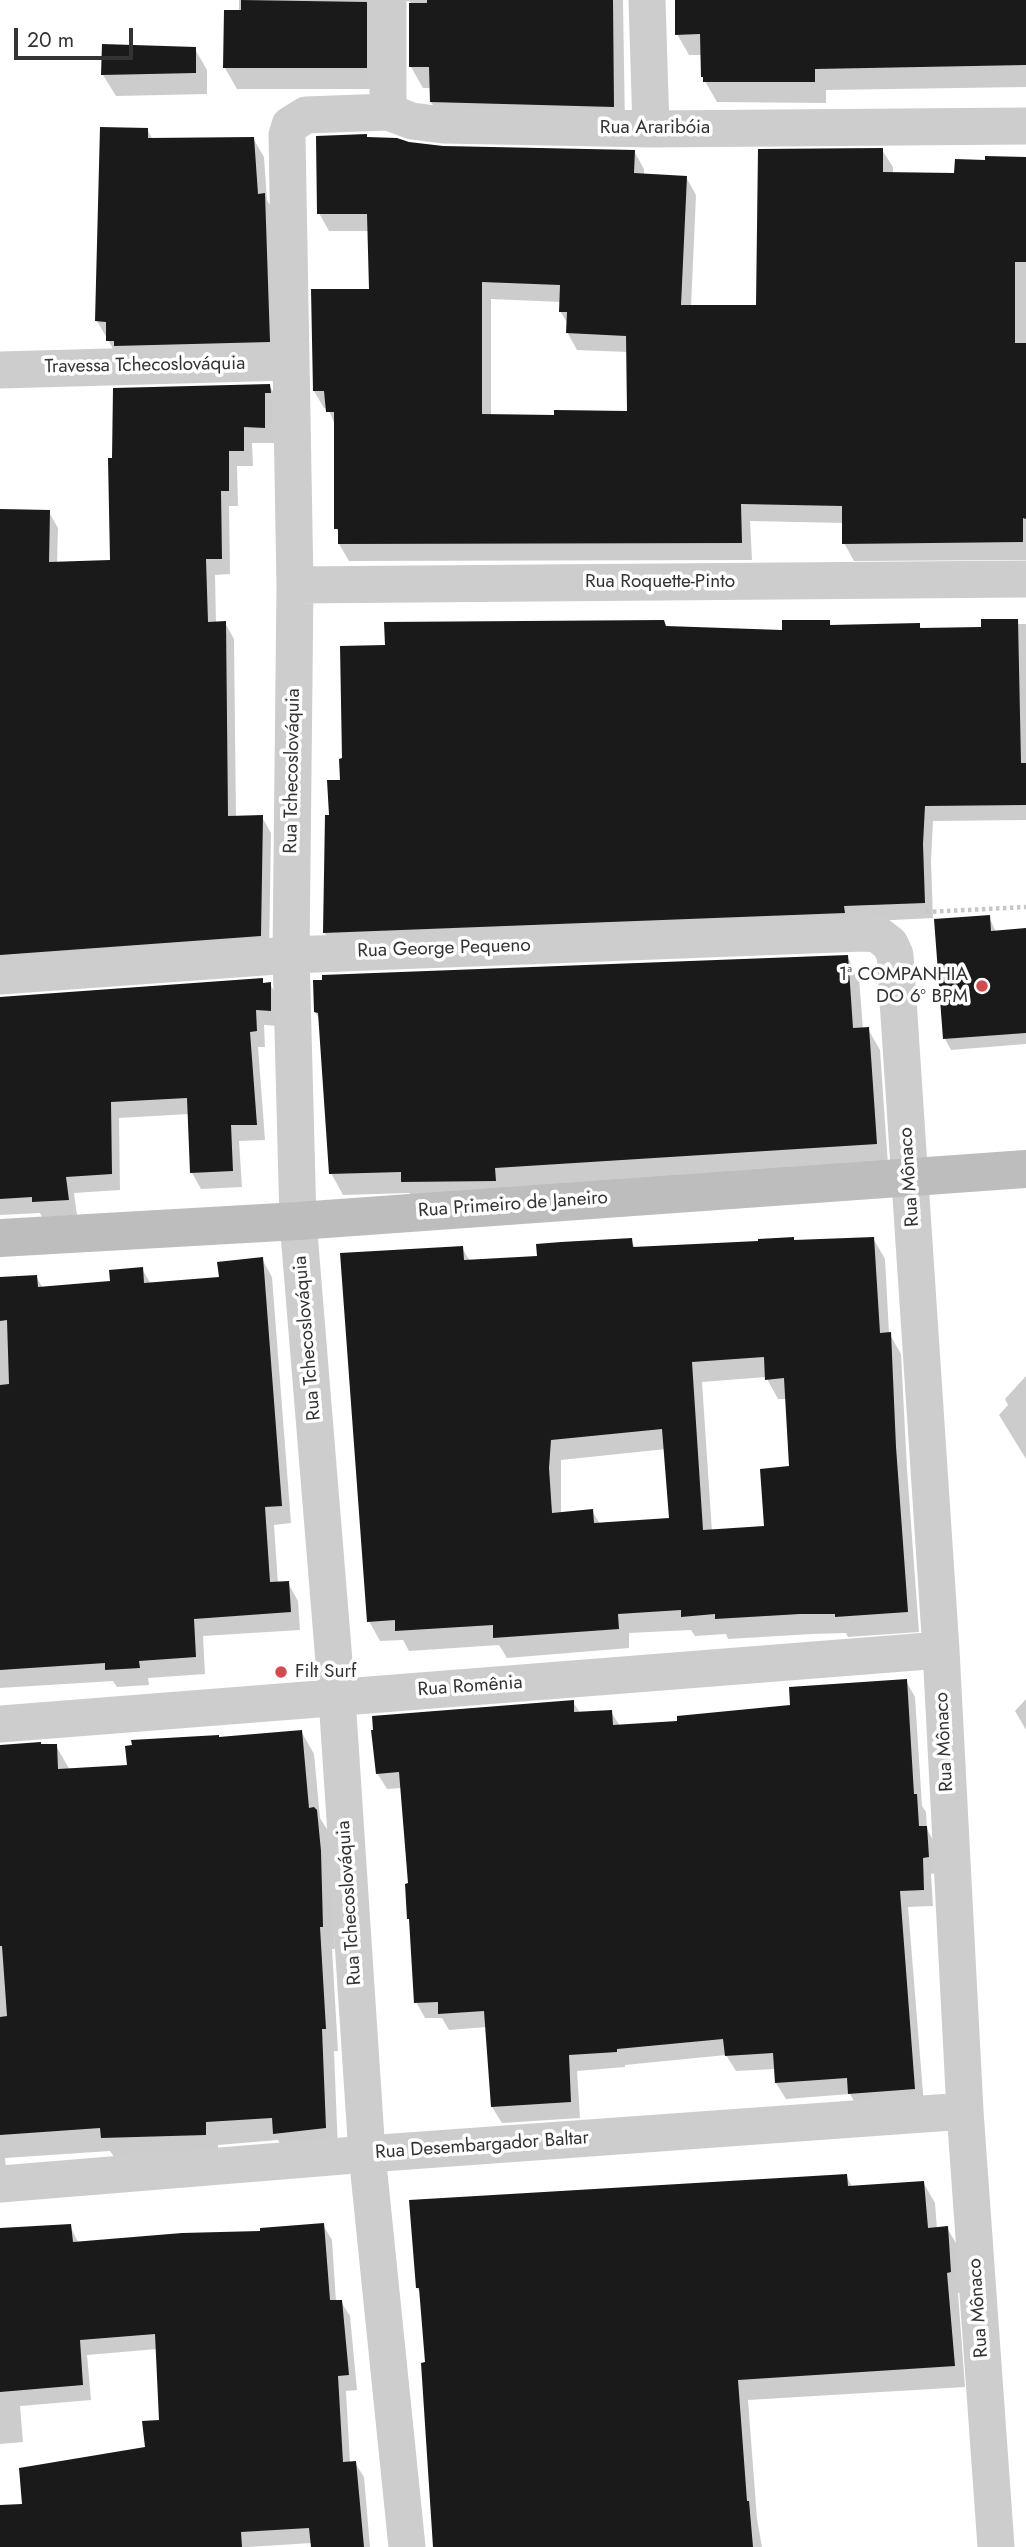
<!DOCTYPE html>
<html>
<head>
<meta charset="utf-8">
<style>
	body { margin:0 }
	#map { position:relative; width:1026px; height:2547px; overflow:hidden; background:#fff; font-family:Jost,sans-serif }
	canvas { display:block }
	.scale { position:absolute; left:14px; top:28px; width:119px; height:32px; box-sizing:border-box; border:4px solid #333; border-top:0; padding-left:9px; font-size:21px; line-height:24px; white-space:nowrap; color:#333; -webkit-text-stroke:5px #fff; paint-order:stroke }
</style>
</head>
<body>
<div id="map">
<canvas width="1026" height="2547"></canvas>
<div class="scale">20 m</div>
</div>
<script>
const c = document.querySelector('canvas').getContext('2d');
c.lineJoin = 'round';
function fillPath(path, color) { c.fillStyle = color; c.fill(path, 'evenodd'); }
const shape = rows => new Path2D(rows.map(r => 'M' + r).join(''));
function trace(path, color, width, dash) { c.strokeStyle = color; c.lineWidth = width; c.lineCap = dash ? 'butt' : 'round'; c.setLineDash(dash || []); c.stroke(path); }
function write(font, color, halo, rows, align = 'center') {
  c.font = font + ' Jost,sans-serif'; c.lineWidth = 7; c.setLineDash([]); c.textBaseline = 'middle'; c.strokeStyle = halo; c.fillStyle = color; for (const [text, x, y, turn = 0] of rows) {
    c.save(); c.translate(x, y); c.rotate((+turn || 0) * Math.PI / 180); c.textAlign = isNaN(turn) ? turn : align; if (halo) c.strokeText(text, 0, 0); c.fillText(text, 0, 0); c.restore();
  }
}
fillPath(shape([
	[239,0,399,0,378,89,237,89,225,68,226,12,239,12],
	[402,0,623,0,625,128,444,123,431,102,431,88,423,88,411,67,411,2],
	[677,0,1026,0,1026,87,826,90,826,103,717,102,702,76,702,55,689,55,677,34],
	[195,49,207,70,207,94,116,96,103,75],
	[147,129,153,140,253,138,264,157,267,200,275,214,280,360,119,359,97,321],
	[366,136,368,139,442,148,634,151,644,169,644,175,686,177,696,195,691,307,758,307,882,150,893,167,893,174,956,175,987,161,1026,158,1026,560,854,561,844,543,844,523,750,521,752,560,349,561,339,544,340,534,336,528,335,425,328,408,324,408,314,391,371,291,369,231,329,231,319,213],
	[491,299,561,302,560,311,568,324,567,332,577,350,628,352,629,413,555,417,491,416],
	[269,385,279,401,274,409,274,443,252,443,253,466,237,466,238,506,229,506,230,574,215,575,216,623,225,623,234,639,236,818,262,817,271,833,269,952,0,974,0,511,49,512,58,528,57,564,112,562],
	[1017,620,1018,624,1026,624,1026,820,933,821,931,861,933,918,333,948,324,932,344,760,387,646,666,628,784,631,829,622,832,627,919,625,922,630,983,629],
	[989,917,996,932,1026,930,1026,1044,951,1050,945,1039,936,921],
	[847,956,859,978,863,1029,868,1029,880,1050,888,1165,415,1203,409,1193,343,1195,331,1173,321,1021,315,1012],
	[262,980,264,984,270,984,279,1000,280,1026,264,1025,265,1047,258,1047,265,1140,239,1141,242,1187,201,1189,192,1173,189,1114,119,1118,120,1190,74,1193,77,1215,42,1217,40,1213,0,1215,0,998],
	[873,1238,885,1259,889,1333,901,1354,907,1469,919,1632,848,1637,846,1633,812,1634,728,1639,726,1634,695,1636,691,1630,629,1633,629,1648,507,1658,499,1645,409,1651,403,1640,380,1641,369,1621,462,1248,470,1261,538,1258,631,1240,636,1249,759,1243,793,1239,795,1242],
	[766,1377,778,1399,787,1399,791,1468,766,1528,712,1532,702,1382],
	[666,1449,671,1520,600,1524,592,1511,561,1514,561,1460],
	[262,1259,272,1277,291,1523,274,1525,278,1584,288,1583,298,1601,300,1630,203,1636,205,1674,148,1678,149,1685,117,1687,113,1681,0,1688,0,1279,36,1277,43,1288,112,1283,142,1269,151,1284,220,1279],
	[1026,1376,1026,1459,999,1415,1008,1405,1005,1399],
	[906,1681,915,1697,922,1806,926,1812,927,1829,935,1844,937,1873,931,1874,933,1906,908,1907,924,2105,859,2110,850,2094,786,2099,776,2083,775,2069,736,2071,726,2055,625,2065,625,2067,577,2071,580,2118,502,2123,492,2107,487,2027,449,2030,442,2018,425,2018,416,2002,402,1788,387,1789,377,1773,573,1702,580,1713,611,1712,620,1726,679,1723,792,1706],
	[1026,1699,1026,1730,1015,1711],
	[301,1731,314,1754,320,1818,330,1834,335,1949,332,1949,338,2051,334,2051,338,2151,288,2157,278,2140,218,2145,218,2158,116,2160,110,2151,5,2158,6,2168,0,2169,0,1747,56,1746,70,1770,129,1766,220,1739],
	[846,2176,853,2188,923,2182,935,2203,937,2229,947,2228,959,2248,962,2293,958,2293,965,2387,748,2400,757,2519,762,2547,435,2547,427,2364,421,2294,417,2288],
	[323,2225,332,2240,336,2302,341,2302,350,2316,357,2390,346,2391,350,2463,355,2463,364,2477,370,2547,312,2547,312,2543,248,2547,0,2547,0,2507,24,2505,146,2448,161,2422,157,2349,87,2355,91,2400,20,2406,23,2442,0,2444,0,2231,70,2226,79,2244,262,2233]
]), '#0003');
fillPath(shape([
	[241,0,367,2,367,68,223,68,224,10,241,10],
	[427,0,613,0,614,107,430,102,429,67,409,67,409,3,427,3],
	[675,0,1026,0,1026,65,815,69,815,82,703,82,703,77,701,77,700,34,675,35],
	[102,44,196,47,196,73,101,75],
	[100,127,148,128,148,138,254,137,258,194,265,193,270,342,114,346,114,341,106,341,106,322,95,321],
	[367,134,367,137,397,138,409,142,443,146,635,150,634,173,687,176,681,305,756,305,758,149,883,148,883,172,954,173,955,159,985,160,985,156,1026,157,1026,262,1015,262,1015,343,1026,343,1026,519,1023,518,1023,542,842,544,842,506,741,504,742,543,338,544,338,529,334,529,334,412,326,412,324,391,313,391,311,289,369,289,367,214,317,214,316,136],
	[482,282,560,285,559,312,567,312,566,333,626,336,627,411,554,410,554,415,482,414],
	[270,384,271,393,265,393,265,428,244,427,244,451,229,451,229,491,221,491,222,559,206,559,208,622,226,621,228,816,263,815,261,936,0,955,0,509,50,510,49,562,110,560,108,458,112,458,113,388],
	[981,619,1018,619,1021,763,1026,763,1026,805,925,806,923,844,925,903,844,906,845,913,323,933,325,815,329,815,327,780,340,780,339,759,342,758,340,646,385,645,384,622,664,620,666,626,782,630,782,620,830,620,830,625,920,623,920,628,981,627],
	[990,915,991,931,1026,928,1026,1033,943,1039,934,919],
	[848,955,853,1028,869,1027,877,1144,495,1168,496,1181,401,1182,401,1172,329,1174,318,1013,314,1012,313,980,322,980,322,975],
	[263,978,263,983,271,982,271,1011,256,1010,257,1031,250,1032,257,1125,231,1125,233,1171,190,1173,187,1098,111,1102,112,1174,66,1177,69,1200,32,1202,32,1197,0,1199,0,997],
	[794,1237,794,1240,874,1237,880,1333,891,1332,896,1447,908,1612,835,1617,835,1614,800,1614,715,1619,715,1614,681,1617,681,1610,618,1614,619,1629,493,1638,493,1625,395,1631,395,1620,367,1622,340,1253,463,1246,464,1260,537,1256,536,1244,561,1242,632,1238,633,1247,758,1241,758,1239],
	[764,1357,765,1380,784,1378,789,1466,760,1469,764,1526,703,1530,692,1362],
	[662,1429,669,1518,594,1523,593,1509,552,1513,549,1468,551,1440],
	[263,1257,282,1506,265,1507,270,1582,289,1581,291,1612,194,1619,196,1657,139,1661,140,1668,105,1670,105,1663,0,1670,0,1385,9,1384,7,1320,0,1321,0,1277,37,1275,38,1287,110,1281,109,1270,143,1267,144,1283,219,1277,217,1262],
	[907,1679,914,1794,917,1794,919,1826,927,1826,929,1857,923,1858,924,1890,900,1891,915,2089,848,2094,847,2078,775,2083,773,2053,725,2056,723,2039,617,2049,617,2052,569,2055,571,2102,491,2107,484,2011,438,2014,438,2002,414,2003,409,1919,407,1919,405,1884,408,1883,399,1772,376,1774,371,1730,373,1730,372,1716,574,1700,574,1712,612,1710,613,1725,677,1721,677,1716,790,1705,789,1687],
	[302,1730,309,1808,314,1807,317,1810,321,1851,323,1927,320,1927,326,2029,322,2029,326,2128,273,2134,272,2118,206,2122,206,2135,101,2138,100,2128,0,2135,0,2017,7,2016,2,1946,0,1946,0,1745,41,1742,41,1744,57,1744,58,1769,127,1765,125,1746,132,1745,131,1740,219,1735,219,1737],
	[847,2174,848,2186,924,2181,928,2228,948,2226,951,2272,947,2273,955,2366,738,2380,747,2501,749,2501,753,2547,433,2547,421,2363,425,2362,419,2288,416,2288,409,2200],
	[324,2223,330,2300,342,2300,349,2375,338,2376,343,2462,356,2461,364,2547,311,2547,309,2528,241,2532,242,2547,0,2547,0,2505,22,2504,19,2468,145,2447,142,2421,159,2420,155,2334,80,2340,83,2385,0,2392,0,2228,71,2224,73,2242,182,2233,260,2231,260,2228]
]), '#1a1a1a');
trace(shape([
	[926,912,1026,907]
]), '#c7c7c7', 4.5, [3.5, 3.5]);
trace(shape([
	[388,0,388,112],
	[647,0,651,129],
	[0,370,290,362],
	[295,585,1026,579],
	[0,976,291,955,863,933,877,934,890,944,895,955,912,1212,941,1650,965,2111,996,2547],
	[0,1724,941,1650],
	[0,2184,367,2154,965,2111],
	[407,2547,367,2154,337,1698,298,1221,291,955,295,585,287,135,290,125,306,115,388,112,412,121,443,125,651,129,1026,126]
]), '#cdcdcd', 37);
trace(shape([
	[0,1238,298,1221,1026,1169]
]), '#bdbdbd', 38);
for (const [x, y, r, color] of [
	[982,986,7,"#d44a4d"],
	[281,1672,7,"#d44a4d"]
]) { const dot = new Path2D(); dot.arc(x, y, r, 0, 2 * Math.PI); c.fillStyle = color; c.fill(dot); trace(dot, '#fff', 2.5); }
write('19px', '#333', '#fff', [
	["Rua Araribóia",655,128],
	["Travessa Tchecoslováquia",145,366,-1],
	["Rua Roquette-Pinto",660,582],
	["Rua Tchecoslováquia",293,771,-89],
	["Rua George Pequeno",444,949,-2],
	["Rua Mônaco",910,1177,-94],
	["Rua Primeiro de Janeiro",513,1205,-4],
	["Rua Tchecoslováquia",308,1338,-95],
	["Rua Romênia",470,1687,-4],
	["Rua Mônaco",945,1742,-93],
	["Rua Tchecoslováquia",350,1903,-94],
	["Rua Desembargador Baltar",482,2146,-4],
	["Rua Mônaco",979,2308,-94]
]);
write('19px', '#333', '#fff', [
	["1ª COMPANHIA",968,975],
	["DO 6º BPM",968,997],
	["Filt Surf",295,1672,"left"]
], 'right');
</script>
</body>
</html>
